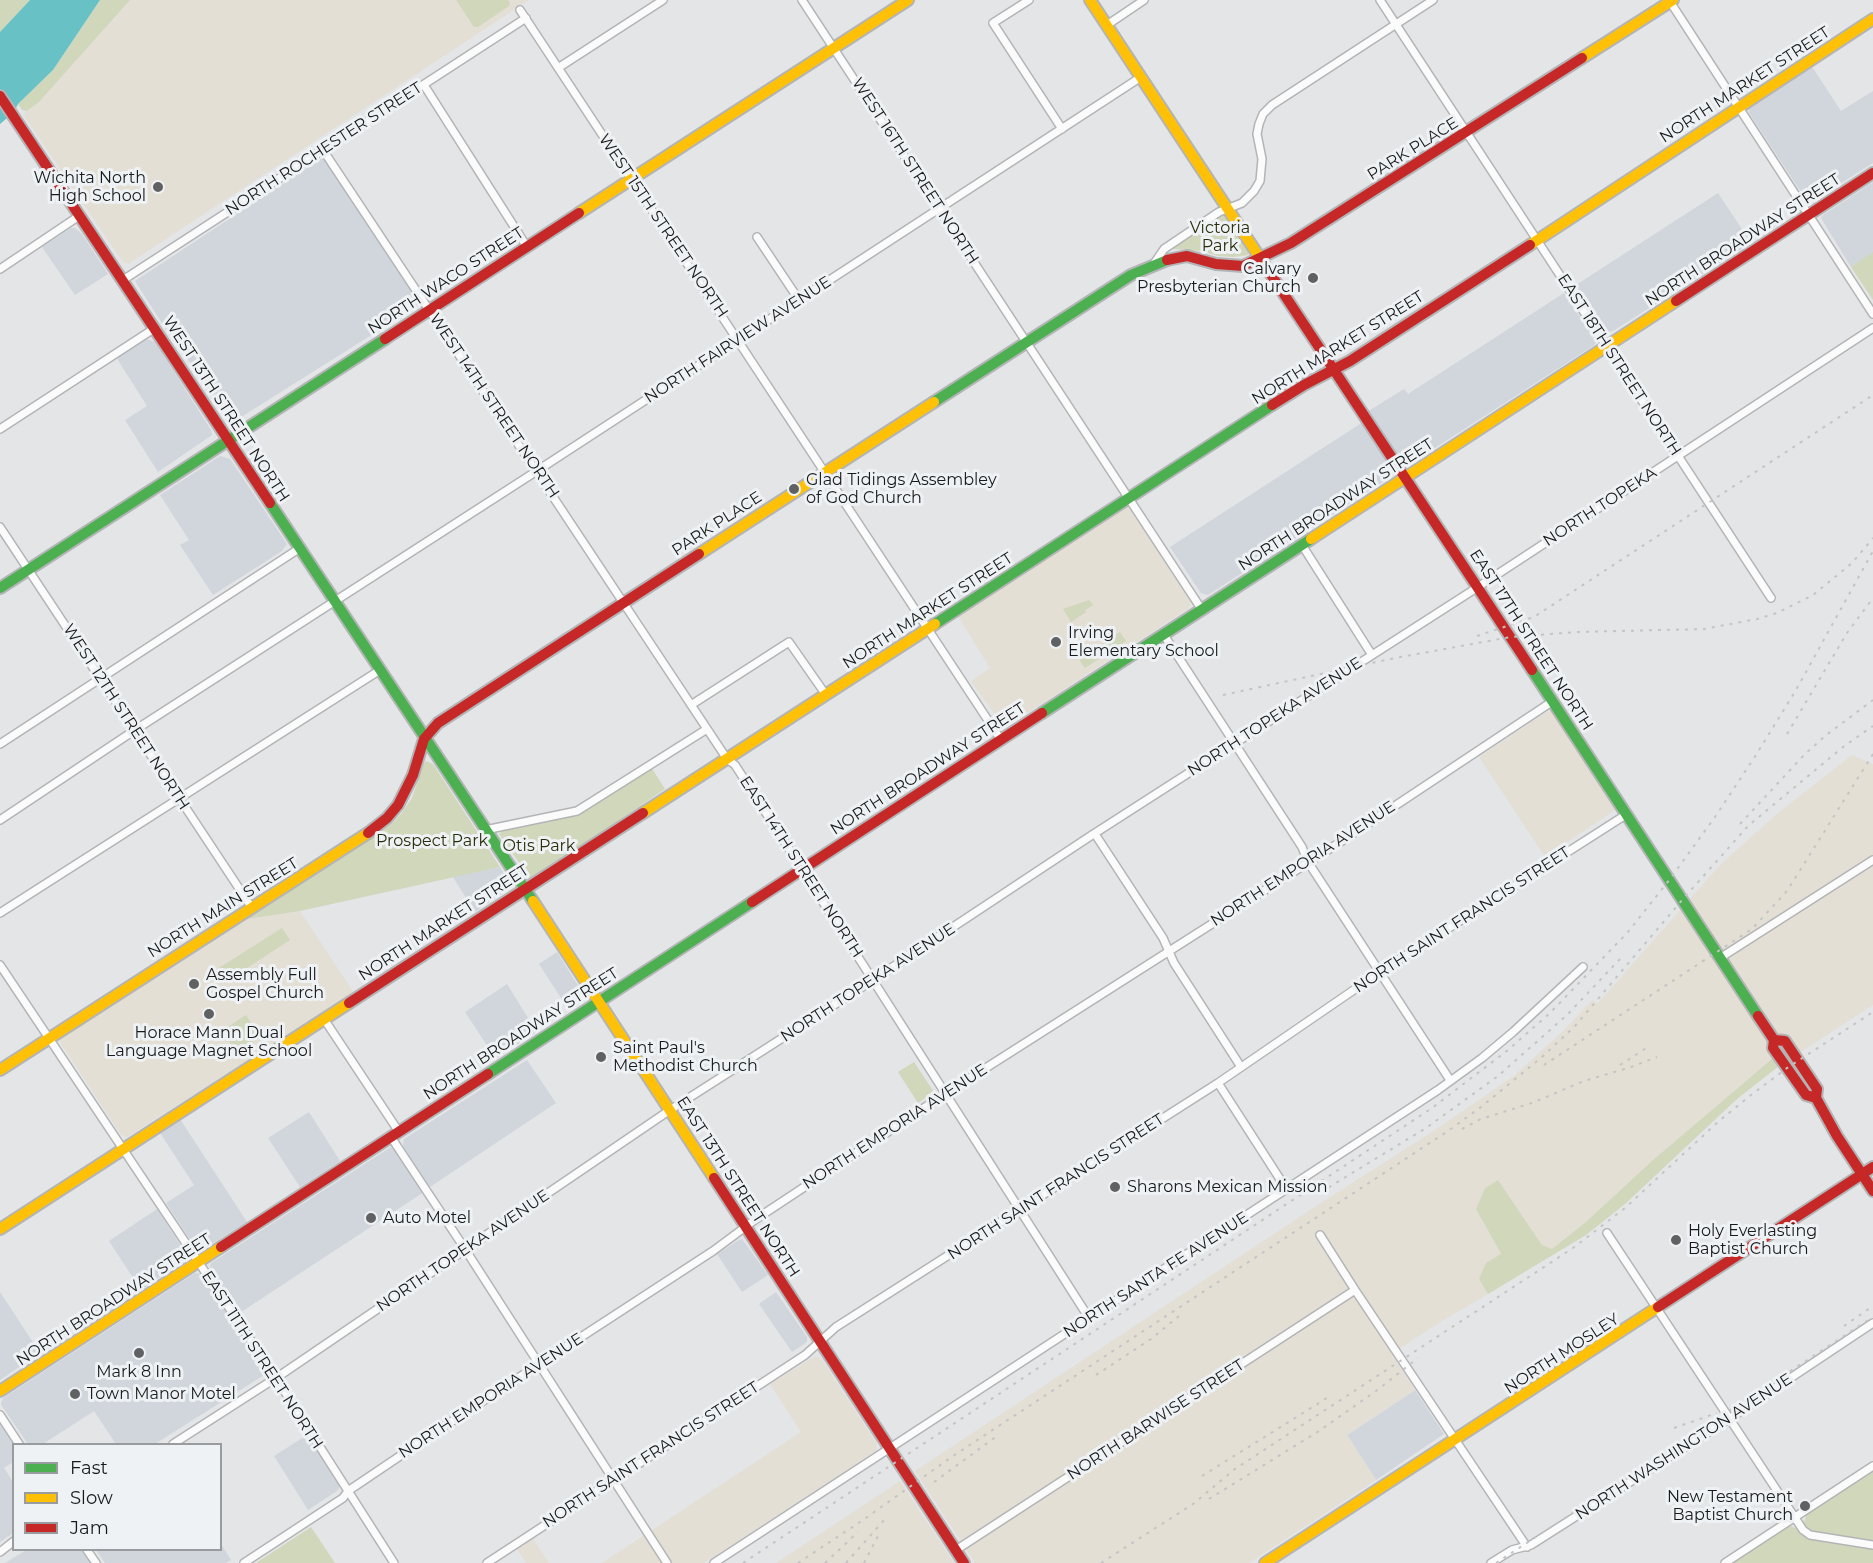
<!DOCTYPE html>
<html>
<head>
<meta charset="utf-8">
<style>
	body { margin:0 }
	#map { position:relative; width:1873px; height:1563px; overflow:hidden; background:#e3e5e7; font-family:Montserrat,sans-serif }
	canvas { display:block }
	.legend { position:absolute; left:12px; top:1443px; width:210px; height:108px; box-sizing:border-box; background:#eff2f5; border:2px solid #999c9e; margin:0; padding:8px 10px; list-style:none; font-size:18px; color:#191a1b }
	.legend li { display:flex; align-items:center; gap:12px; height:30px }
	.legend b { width:30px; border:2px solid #999c9e }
</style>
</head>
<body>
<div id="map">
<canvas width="1873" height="1563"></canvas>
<ul class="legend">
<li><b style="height:8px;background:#4caf50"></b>Fast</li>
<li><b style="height:8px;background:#ffc107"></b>Slow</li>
<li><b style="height:8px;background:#c62828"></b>Jam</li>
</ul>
</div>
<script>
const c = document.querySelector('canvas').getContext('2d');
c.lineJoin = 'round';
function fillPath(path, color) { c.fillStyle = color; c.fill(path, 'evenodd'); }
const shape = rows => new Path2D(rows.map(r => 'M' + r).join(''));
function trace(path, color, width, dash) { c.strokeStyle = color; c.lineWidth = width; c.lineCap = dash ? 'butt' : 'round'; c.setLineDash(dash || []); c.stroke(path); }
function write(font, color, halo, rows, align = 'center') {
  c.font = font + ' Montserrat,sans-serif'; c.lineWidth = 6; c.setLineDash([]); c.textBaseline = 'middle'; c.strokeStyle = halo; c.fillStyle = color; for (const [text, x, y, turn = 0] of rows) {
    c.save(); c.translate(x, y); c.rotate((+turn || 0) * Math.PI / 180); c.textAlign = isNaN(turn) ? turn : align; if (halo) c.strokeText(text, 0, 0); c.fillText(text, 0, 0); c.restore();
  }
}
fillPath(shape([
	[1811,65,1841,111,1873,91,1873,163,1811,202,1807,201,1749,113,1748,108,1750,105],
	[322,158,327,162,420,302,419,305,238,419,231,418,167,331,135,281],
	[1873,182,1873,253,1851,267,1821,218,1823,215],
	[1718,193,1751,243,1613,331,1607,332,1576,285],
	[71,228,75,228,82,234,108,274,75,295,42,247],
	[1564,293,1595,339,1596,343,1593,346,1410,464,1403,464,1400,461,1367,412,1404,389,1408,394],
	[144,338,155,342,211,430,212,435,158,472,125,420,147,406,116,357],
	[1363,422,1395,471,1395,474,1208,595,1201,593,1170,547],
	[220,456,230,459,287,544,282,551,213,595,180,545,189,540,160,495],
	[500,867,512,887,475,912,453,877],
	[557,952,579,987,580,992,576,1003,568,1009,539,964],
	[507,984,536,1031,496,1059,465,1012],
	[527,1060,556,1103,430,1187,403,1146,404,1139],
	[309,1112,340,1161,300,1187,268,1138],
	[180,1119,247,1222,200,1251,197,1250,166,1203,194,1185,160,1133],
	[391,1147,397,1152,424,1192,238,1314,209,1271,211,1263],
	[157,1209,186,1254,186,1258,141,1290,109,1241],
	[742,1239,768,1275,742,1292,717,1254,739,1240],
	[195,1273,201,1274,204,1277,264,1369,264,1375,155,1444,116,1444,94,1411,43,1444,28,1444,2,1406,1,1403,3,1398],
	[0,1292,40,1353,0,1380],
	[776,1292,807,1337,807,1342,792,1352,759,1304],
	[1415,1390,1444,1434,1376,1480,1347,1435],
	[0,1422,15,1444,14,1444,13,1462,4,1468,13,1482,13,1533,0,1542],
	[307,1435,339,1484,339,1488,337,1491,308,1510,274,1456],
	[221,1544,231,1560,226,1563,105,1563,96,1550,220,1550],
	[26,1550,81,1550,92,1563,5,1563]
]), '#d1d6dc');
fillPath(shape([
	[1551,711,1616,807,1615,810,1545,857,1479,757,1547,712],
	[1852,755,1873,764,1873,1005,1779,1066,1773,1058,1653,1160,1587,1221,1552,1249,1542,1245,1498,1180,1485,1188,1476,1209,1501,1255,1479,1279,1488,1294,1442,1321,1391,1354,1415,1390,1347,1435,1376,1480,1249,1563,975,1563,915,1471,1310,1210,1435,1130,1515,1075,1563,1031,1592,1000,1598,1003,1720,865,1778,813],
	[814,1357,818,1357,822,1360,877,1444,876,1451,704,1563,602,1563,801,1432,770,1384],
	[900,1481,954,1563,776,1563],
	[533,1539,549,1563,526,1563,517,1549]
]), '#e4dfd4');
fillPath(shape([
	[130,0,529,0,128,264,122,261,23,114,39,102],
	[1127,507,1133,512,1192,599,1189,608,1007,726,1003,726,971,681,990,668,958,616],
	[300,911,354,993,127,1137,121,1135,60,1042,61,1039,247,919]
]), '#e3dfd4');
fillPath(shape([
	[0,0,30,0,0,32],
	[100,0,130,0,39,102,27,111,22,110,18,104,53,70],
	[456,0,508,0,510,3,509,6,478,27,474,27],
	[1225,213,1249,250,1248,255,1234,257,1218,256,1202,251,1173,249,1172,246,1221,214],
	[1873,252,1873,300,1851,267],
	[1089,600,1093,605,1085,610,1086,612,1071,622,1063,609],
	[1120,632,1126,641,1085,668,1080,661,1081,658],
	[426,761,433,764,500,867,300,911,247,919,380,833,393,822,401,814,412,798,424,763],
	[651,767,665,789,531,880,499,834,504,830,579,813],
	[282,928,290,940,227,981,219,968],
	[246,1015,260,1037,237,1053,222,1031],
	[1773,1058,1779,1066,1737,1099,1625,1204,1586,1235,1488,1294,1479,1279,1486,1263,1501,1254,1476,1209,1485,1188,1498,1180,1542,1245,1552,1249,1587,1221,1653,1160],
	[914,1062,934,1092,918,1103,898,1072],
	[1873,1471,1873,1563,1732,1563,1790,1526,1795,1528,1805,1520,1806,1515],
	[311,1527,335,1563,256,1563]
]), '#d1d7ba');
fillPath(shape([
	[30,0,100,0,53,70,18,104,14,112,0,124,0,32]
]), '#68c1c5');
const street = shape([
	[802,0,1202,610],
	[1029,0,993,23,1062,129],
	[1380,0,1771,598],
	[1669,0,1873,314],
	[520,10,1001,740],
	[1107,25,1144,0],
	[558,68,663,0],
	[424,85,527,247],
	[323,150,727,759,735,765,750,788,1089,1318],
	[757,237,799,300],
	[1153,265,1164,249,1219,212,1242,203,1254,191,1260,181,1262,159,1257,134,1259,124,1263,114,1272,105,1433,0],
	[0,269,79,216],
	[123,280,526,18],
	[0,429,155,328],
	[0,527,252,908],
	[1302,545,1372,655],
	[1164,635,1302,847,1308,862,1450,1080],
	[691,705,789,642,826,695],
	[0,744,300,548],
	[0,820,135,730,529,476,1141,77],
	[485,830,577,811,707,729],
	[1095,834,1163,938,1174,963,1241,1067],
	[0,913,380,670],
	[1720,958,1873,860],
	[0,965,276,1378,394,1563],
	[324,1019,399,1132],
	[1218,1083,1287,1190],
	[391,1137,465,1249,667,1563],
	[1607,1233,1803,1530,1810,1535,1873,1545],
	[1320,1235,1355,1290,1527,1547],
	[0,1415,19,1444],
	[173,1444,282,1374,670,1110,873,980,1089,837,1478,587,1873,328],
	[87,1550,96,1563],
	[956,1550,1355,1290],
	[0,1552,14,1541],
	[244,1563,343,1498,348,1491,440,1429,713,1251,756,1219,945,1094,1342,841,1553,701],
	[487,1563,805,1355,836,1327,1218,1083,1380,972,1627,814],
	[714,1563,1438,1090,1482,1058,1513,1032,1583,967],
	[1491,1563,1512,1550,1531,1545,1729,1419,1873,1323],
	[1725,1563,1873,1466]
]);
const fast = shape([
	[934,402,1131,275,1167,260],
	[270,503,533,901],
	[0,588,385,339],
	[935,624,1272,405],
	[1532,670,1758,1016],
	[1042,713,1311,539],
	[488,1074,752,902]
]);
const slow = shape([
	[1090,0,1268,270],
	[1582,58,1673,0],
	[579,213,908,0],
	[1530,245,1873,19],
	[1311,539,1676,301],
	[699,554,934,402],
	[643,813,935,624],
	[533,901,714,1178],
	[0,1070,368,833],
	[0,1229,349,1003],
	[0,1391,221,1247],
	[1265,1563,1658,1307]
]);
const jam = shape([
	[0,96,270,503],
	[1167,260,1187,256,1216,264,1243,266,1291,243,1582,58],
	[1268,270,1532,670],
	[1676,301,1873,173],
	[385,339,579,213],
	[1272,405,1304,385,1350,361,1530,245],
	[368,833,387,818,398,805,413,775,424,739,438,723,699,554],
	[752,902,1042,713],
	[349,1003,643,813],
	[1758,1016,1774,1040,1773,1048,1806,1095,1816,1098],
	[1774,1040,1785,1041,1817,1089,1816,1098,1837,1136,1873,1191],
	[714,1178,964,1563],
	[221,1247,488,1074],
	[1658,1307,1873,1167]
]);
trace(street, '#b3b4b6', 10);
trace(fast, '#b3b4b6', 14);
trace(slow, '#b3b4b6', 14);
trace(jam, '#b3b4b6', 14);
trace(street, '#fbfbfb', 7);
trace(fast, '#4caf50', 10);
trace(slow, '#ffc107', 10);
trace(jam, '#c62828', 10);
trace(shape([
	[1477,636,1534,617,1873,395],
	[1223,695,1395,658,1511,637,1577,632,1704,629,1757,619,1777,613,1813,595,1852,563,1873,538],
	[1787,734,1847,633,1873,598],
	[1740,824,1805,754,1825,736,1873,700],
	[1544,1065,1752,929,1787,891,1873,754],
	[1620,1065,1648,1047],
	[1462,1129,1481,1119,1532,1103,1584,1081,1631,1067,1657,1057],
	[1321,1192,1426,1128,1498,1076,1567,1015,1620,959],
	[1844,1326,1873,1306],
	[1096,1375,1151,1339,1179,1316],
	[1674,1428,1717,1413],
	[1202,1476,1327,1398],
	[934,1482,997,1436],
	[1209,1499,1319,1431,1376,1391,1418,1358],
	[743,1563,1432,1108,1508,1050,1550,1013,1628,932,1670,879,1715,817,1756,755,1796,690,1873,551],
	[798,1563,863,1520,953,1456,1448,1131,1481,1107,1542,1057,1575,1026,1683,899,1748,826,1843,747,1873,726],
	[825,1563,858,1532],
	[846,1563,885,1519],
	[864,1563,878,1536],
	[1101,1563,1193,1504,1235,1469,1573,1248,1625,1208,1719,1121,1751,1095,1787,1068,1873,1012],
	[1496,1563,1873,1317]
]), '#c4c4c4', 2, [3, 6]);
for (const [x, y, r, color] of [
	[158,187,6,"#606162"],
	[1313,278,6,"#606162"],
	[794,489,6,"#606162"],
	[1056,642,6,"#606162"],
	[194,984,6,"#606162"],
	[209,1014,6,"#606162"],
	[601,1057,6,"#606162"],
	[1115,1187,6,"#606162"],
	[371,1218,6,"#606162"],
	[1676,1240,6,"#606162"],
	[139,1353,6,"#606162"],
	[75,1394,6,"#606162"],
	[1805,1506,6,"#606162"]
]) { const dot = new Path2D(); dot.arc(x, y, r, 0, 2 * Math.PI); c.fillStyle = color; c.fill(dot); trace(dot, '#eff2f5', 2); }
write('16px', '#191a1b', '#eff2f5', [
	["NORTH MARKET STREET",1745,85,-33],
	["NORTH ROCHESTER STREET",324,149,-33],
	["PARK PLACE",1413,149,-32],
	["WEST 16TH STREET NORTH",915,171,57],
	["WEST 15TH STREET NORTH",663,226,56],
	["NORTH BROADWAY STREET",1743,240,-33],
	["NORTH WACO STREET",446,281,-33],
	["NORTH FAIRVIEW AVENUE",738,340,-33],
	["NORTH MARKET STREET",1338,348,-32],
	["EAST 18TH STREET NORTH",1619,365,57],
	["WEST 14TH STREET NORTH",494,406,56],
	["WEST 13TH STREET NORTH",226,409,57],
	["NORTH BROADWAY STREET",1336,505,-33],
	["NORTH TOPEKA",1600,507,-33],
	["PARK PLACE",717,524,-33],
	["NORTH MARKET STREET",928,611,-33],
	["EAST 17TH STREET NORTH",1531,640,57],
	["WEST 12TH STREET NORTH",126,717,57],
	["NORTH TOPEKA AVENUE",1275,717,-33],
	["NORTH BROADWAY STREET",928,769,-33],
	["NORTH EMPORIA AVENUE",1303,864,-33],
	["EAST 14TH STREET NORTH",801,867,57],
	["NORTH MAIN STREET",223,908,-32],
	["NORTH SAINT FRANCIS STREET",1462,920,-33],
	["NORTH MARKET STREET",444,923,-33],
	["NORTH TOPEKA AVENUE",868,983,-33],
	["NORTH BROADWAY STREET",521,1034,-33],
	["NORTH EMPORIA AVENUE",895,1127,-33],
	["EAST 13TH STREET NORTH",738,1187,57],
	["NORTH SAINT FRANCIS STREET",1056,1187,-33],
	["NORTH TOPEKA AVENUE",463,1251,-34],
	["NORTH SANTA FE AVENUE",1156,1275,-33],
	["NORTH BROADWAY STREET",114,1300,-33],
	["NORTH MOSLEY",1562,1354,-33],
	["EAST 11TH STREET NORTH",262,1360,57],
	["NORTH EMPORIA AVENUE",491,1396,-33],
	["NORTH BARWISE STREET",1156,1420,-33],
	["NORTH WASHINGTON AVENUE",1684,1447,-33],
	["NORTH SAINT FRANCIS STREET",651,1455,-33]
]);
write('16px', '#191a1b', '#eff2f5', [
	["Wichita North",146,178,"right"],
	["High School",146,196,"right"],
	["Calvary",1301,269,"right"],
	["Presbyterian Church",1301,287,"right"],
	["Glad Tidings Assembley",806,480],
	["of God Church",806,498],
	["Irving",1068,633],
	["Elementary School",1068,651],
	["Assembly Full",206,975],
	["Gospel Church",206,993],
	["Horace Mann Dual",209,1033,"center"],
	["Language Magnet School",209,1051,"center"],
	["Saint Paul's",613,1048],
	["Methodist Church",613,1066],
	["Sharons Mexican Mission",1127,1187],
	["Auto Motel",383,1218],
	["Holy Everlasting",1688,1231],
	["Baptist Church",1688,1249],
	["Mark 8 Inn",139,1372,"center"],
	["Town Manor Motel",87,1394],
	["New Testament",1793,1497,"right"],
	["Baptist Church",1793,1515,"right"]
], 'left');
write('16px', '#292e0a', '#eff2f5', [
	["Victoria",1220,228],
	["Park",1220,246],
	["Prospect Park",432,841],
	["Otis Park",539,846]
]);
</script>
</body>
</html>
